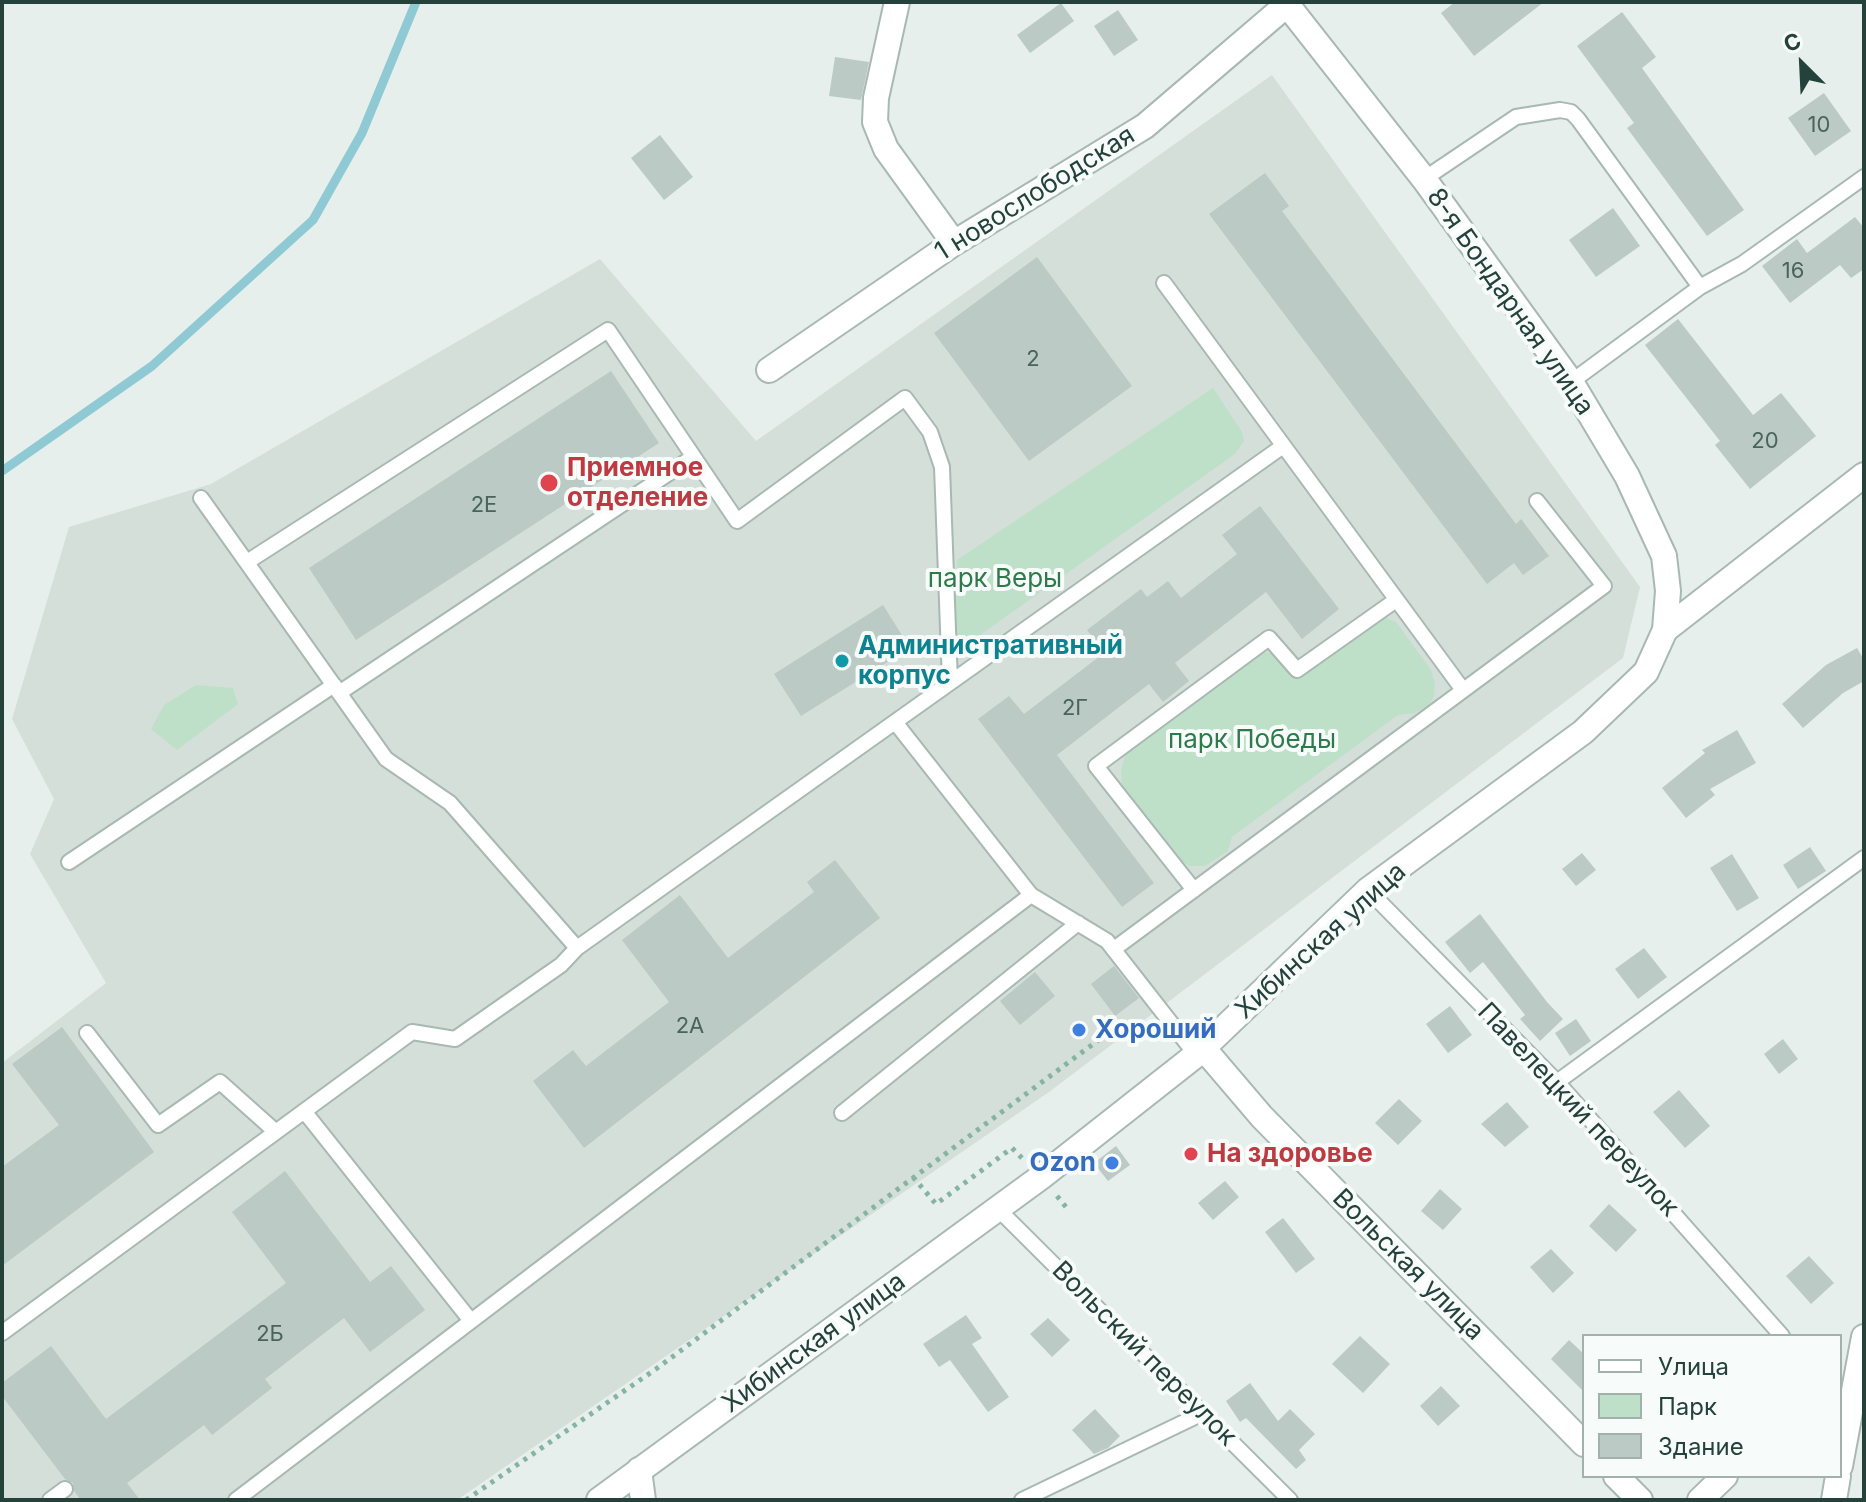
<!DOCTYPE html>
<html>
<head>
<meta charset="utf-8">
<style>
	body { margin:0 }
	#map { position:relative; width:1866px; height:1502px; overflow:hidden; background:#e6efeb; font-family:Inter,sans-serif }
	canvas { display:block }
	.frame { position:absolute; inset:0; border:4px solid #24423a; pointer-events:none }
	.legend { position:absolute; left:1582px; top:1334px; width:260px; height:144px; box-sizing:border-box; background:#f7fbf9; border:2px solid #a3b1ad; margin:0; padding:10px 14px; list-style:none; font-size:24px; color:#24423a }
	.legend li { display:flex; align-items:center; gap:16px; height:40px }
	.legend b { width:40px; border:2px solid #a3b1ad }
	.north { position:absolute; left:1762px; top:24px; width:80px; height:80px; -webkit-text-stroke:6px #f7fbf9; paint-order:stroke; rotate:336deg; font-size:22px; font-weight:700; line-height:32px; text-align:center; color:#24423a }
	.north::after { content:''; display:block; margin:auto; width:28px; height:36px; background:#24423a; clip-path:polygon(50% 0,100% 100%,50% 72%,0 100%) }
</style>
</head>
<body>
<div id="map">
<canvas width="1866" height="1502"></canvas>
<div class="frame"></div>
<ul class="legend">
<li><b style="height:10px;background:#fff"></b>Улица</li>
<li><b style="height:22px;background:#bfe0c8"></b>Парк</li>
<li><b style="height:22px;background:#bbcac4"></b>Здание</li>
</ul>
<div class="north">С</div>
</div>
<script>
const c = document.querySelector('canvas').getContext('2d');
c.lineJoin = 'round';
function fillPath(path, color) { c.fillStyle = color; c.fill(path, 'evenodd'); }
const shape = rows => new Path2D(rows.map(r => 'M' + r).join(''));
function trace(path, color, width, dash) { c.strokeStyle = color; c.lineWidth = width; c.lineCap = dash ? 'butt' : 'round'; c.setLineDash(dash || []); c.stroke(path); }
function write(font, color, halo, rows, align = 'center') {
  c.font = font + ' Inter,sans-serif'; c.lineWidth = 8; c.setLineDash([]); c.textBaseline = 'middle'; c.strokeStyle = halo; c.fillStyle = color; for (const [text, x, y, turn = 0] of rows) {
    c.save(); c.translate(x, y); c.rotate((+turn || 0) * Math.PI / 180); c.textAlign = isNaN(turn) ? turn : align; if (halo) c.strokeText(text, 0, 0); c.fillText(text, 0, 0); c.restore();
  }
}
fillPath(shape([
	[1272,75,1640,587,1623,658,1049,1092,457,1500,2,1500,2,1063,106,983,30,854,54,799,12,719,69,527,211,484,600,259,756,441]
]), '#d4dfda');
fillPath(shape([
	[1213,388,1242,432,1244,441,1235,454,966,645,953,639,957,560],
	[1381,616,1396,622,1431,670,1435,684,1434,696,1428,706,1415,713,1398,715,1232,837,1228,851,1205,866,1190,866,1180,861,1129,798,1122,785,1121,770,1125,755,1251,656,1265,652,1272,654,1281,658,1297,676],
	[196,685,233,688,238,704,177,750,151,729,164,705]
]), '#bfe0c8');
trace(shape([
	[2,471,152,366,313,220,362,133,416,2]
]), '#8ec9d4', 9);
fillPath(shape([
	[1455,2,1544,2,1474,56,1441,13],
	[1061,3,1074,21,1030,53,1017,35],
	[1118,10,1138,40,1114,56,1094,26],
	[1622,12,1656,57,1642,68,1744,210,1707,236,1627,128,1634,123,1577,46],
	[835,57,869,62,861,100,829,96],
	[1824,93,1851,131,1815,156,1788,118],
	[660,135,693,177,664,200,631,158],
	[1265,173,1289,206,1282,211,1516,524,1521,519,1549,556,1523,575,1514,563,1487,584,1209,214],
	[1613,208,1640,246,1596,277,1569,240],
	[1855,217,1864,228,1864,269,1851,278,1840,265,1790,303,1762,266,1797,239,1807,253],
	[1037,257,1132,386,1029,461,934,333],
	[1678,319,1753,415,1781,393,1816,436,1750,489,1715,445,1720,441,1645,345],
	[611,371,659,443,356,640,309,568],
	[1260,506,1339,609,1302,639,1266,592,1175,663,1189,681,1163,702,1149,684,1057,755,1154,883,1122,907,978,719,1009,696,1024,714,1104,653,1087,630,1141,589,1147,597,1168,581,1181,598,1237,554,1222,535],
	[883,605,910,648,801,716,774,674],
	[1857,648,1864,660,1864,681,1843,693,1803,728,1782,704,1826,665],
	[1737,730,1756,763,1710,789,1715,795,1686,818,1662,788,1705,753,1702,750],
	[1810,847,1826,871,1798,889,1783,865],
	[1582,853,1596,870,1576,886,1562,869],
	[1732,854,1759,898,1737,911,1710,868],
	[835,860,880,918,584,1148,533,1081,573,1050,586,1066,669,1002,622,940,680,895,728,958,814,892,807,882],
	[1480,914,1547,1002,1563,1019,1540,1041,1520,1019,1525,1015,1483,962,1470,973,1445,942],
	[1644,948,1667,977,1638,999,1615,969],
	[1114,966,1139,998,1115,1016,1091,984],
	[1035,972,1055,996,1020,1025,1000,1001],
	[1450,1006,1472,1035,1448,1053,1426,1024],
	[1576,1019,1591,1041,1570,1056,1555,1033],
	[62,1027,154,1152,2,1266,2,1167,59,1125,12,1064],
	[1783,1039,1798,1059,1779,1074,1764,1054],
	[1679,1090,1710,1126,1685,1148,1653,1112],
	[1399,1099,1422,1121,1398,1145,1375,1123],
	[1507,1102,1529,1127,1505,1147,1481,1124],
	[1116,1146,1130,1165,1108,1181,1094,1163],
	[285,1171,370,1282,391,1266,425,1310,370,1352,344,1318,265,1379,272,1388,212,1435,204,1425,127,1483,140,1500,81,1500,74,1491,73,1483,65,1479,2,1396,2,1383,51,1346,106,1419,286,1283,232,1212],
	[1225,1181,1239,1197,1213,1220,1198,1203],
	[1440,1189,1462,1209,1443,1230,1421,1211],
	[1609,1204,1637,1230,1616,1252,1589,1226],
	[1283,1218,1315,1259,1296,1273,1265,1232],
	[1551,1249,1574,1273,1553,1293,1530,1267],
	[1809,1256,1834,1283,1811,1304,1786,1276],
	[966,1315,982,1338,972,1344,1009,1397,988,1412,950,1360,939,1367,923,1344],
	[1048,1318,1070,1340,1052,1357,1030,1334],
	[1360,1336,1390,1364,1363,1393,1332,1364],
	[1569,1340,1584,1354,1584,1392,1551,1359],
	[1250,1383,1278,1421,1290,1409,1315,1434,1299,1450,1306,1460,1296,1469,1246,1418,1240,1422,1226,1401],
	[1441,1386,1460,1406,1438,1426,1420,1406],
	[1095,1409,1120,1436,1108,1448,1094,1454,1072,1430]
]), '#bbcac4');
const service = shape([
	[1424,179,1516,117,1560,110,1571,112,1578,119,1700,287,1571,382],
	[1164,283,1463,690],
	[1700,287,1742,264,1864,177],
	[201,498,386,759,450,803,577,948],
	[247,562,608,330,737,521,905,398,930,432,942,467,950,683],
	[339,693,693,457],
	[895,722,1031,895,1107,941,1196,1055],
	[69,862,334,685],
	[1194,890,1096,766,1269,638,1297,670,1396,600],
	[1368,890,1557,1082,1782,1336],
	[1114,949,1604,586,1537,501],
	[87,1033,158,1125,220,1082,276,1132],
	[1557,1082,1864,858],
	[304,1111,471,1321],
	[842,1113,1078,923],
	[997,1208,1290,1500],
	[2,1333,412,1032,455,1039,561,965,577,948,1283,446],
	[50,1500,65,1489],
	[236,1500,1031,895],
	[1022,1500,1203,1413]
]);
const minor = shape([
	[897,2,876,98,875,122,886,149,954,243],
	[1285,2,1424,179,1571,382,1627,476,1664,556,1668,591,1665,630],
	[769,370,954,243,1145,126,1290,2],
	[1665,630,1864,475],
	[1840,1466,1864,1337],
	[639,1470,643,1500],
	[1700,1500,1725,1476],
	[1834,1500,1838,1476]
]);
const tertiary = shape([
	[1204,1049,1262,1117,1584,1444],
	[1616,1476,1640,1500],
	[599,1500,1041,1177,1196,1055,1368,890,1583,732,1646,672,1665,630]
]);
trace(service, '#a8b8b2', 18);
trace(minor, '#a8b8b2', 28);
trace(tertiary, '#a8b8b2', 28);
trace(shape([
	[913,1177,936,1204,1012,1148,1023,1159],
	[1057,1196,1066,1207],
	[466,1500,656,1369,1112,1030]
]), '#86b3a5', 5, [4, 6]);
trace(service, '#fff', 14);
trace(minor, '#fff', 24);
trace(tertiary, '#fff', 24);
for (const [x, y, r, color] of [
	[549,483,10,"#e0444e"],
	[842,661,8,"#0f9aa8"],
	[1079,1030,8,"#3f7fe0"],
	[1191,1154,8,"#e0444e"],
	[1112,1163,8,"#3f7fe0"]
]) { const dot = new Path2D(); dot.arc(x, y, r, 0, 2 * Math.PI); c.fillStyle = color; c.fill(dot); trace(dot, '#f7fbf9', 3); }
write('22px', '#4a645c', null, [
	["10",1819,125],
	["16",1793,271],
	["2",1033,359],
	["20",1765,441],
	["2Е",484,505],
	["2Г",1075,708],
	["2А",690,1026],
	["2Б",270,1334]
]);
write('26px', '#24423a', '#f7fbf9', [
	["1 новослободская",1035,194,-32],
	["8-я Бондарная улица",1510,302,55],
	["Хибинская улица",1321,941,-42],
	["Павелецкий переулок",1578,1110,47],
	["Вольская улица",1408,1265,45],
	["Хибинская улица",814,1343,-36],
	["Вольский переулок",1144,1354,45]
]);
write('bold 26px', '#be3a42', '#f7fbf9', [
	["Приемное",567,468],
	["отделение",567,498],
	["На здоровье",1207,1154]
], 'left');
write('26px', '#2d7a4b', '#f7fbf9', [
	["парк Веры",995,579],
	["парк Победы",1252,740]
]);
write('bold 26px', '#0d838f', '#f7fbf9', [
	["Административный",858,646],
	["корпус",858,676]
], 'left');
write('bold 26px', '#366cbe', '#f7fbf9', [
	["Хороший",1095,1030],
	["Ozon",1096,1163,"right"]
], 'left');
</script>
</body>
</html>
